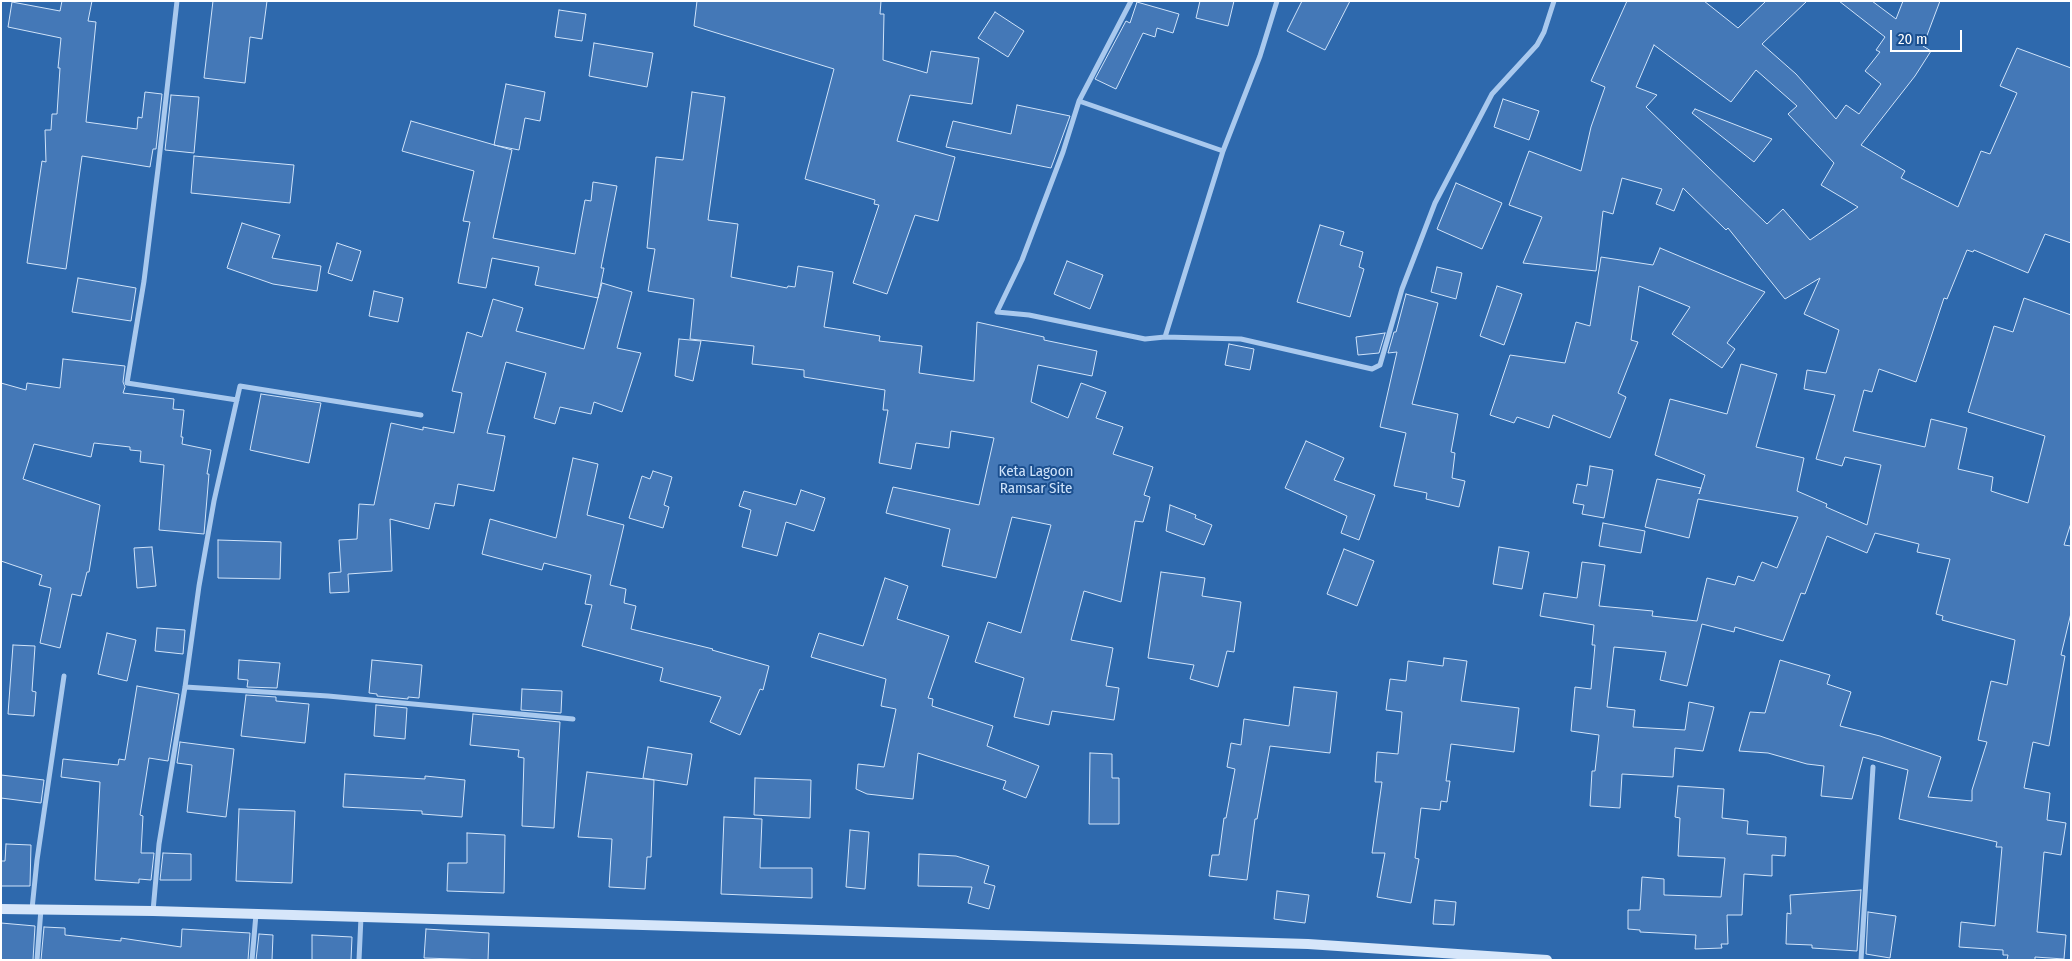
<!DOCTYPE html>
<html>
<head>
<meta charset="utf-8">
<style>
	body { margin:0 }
	#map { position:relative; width:2072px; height:961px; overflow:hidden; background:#1b4f8f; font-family:"Fira Sans Condensed",sans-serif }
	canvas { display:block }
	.frame { position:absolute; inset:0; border:2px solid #fff; pointer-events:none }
	.scale { position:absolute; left:1890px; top:30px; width:72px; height:22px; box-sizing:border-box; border:2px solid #fff; border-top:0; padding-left:6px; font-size:15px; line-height:18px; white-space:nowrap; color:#fff; -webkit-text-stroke:4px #1b4f8f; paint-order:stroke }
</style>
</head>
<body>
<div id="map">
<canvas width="2072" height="961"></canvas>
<div class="frame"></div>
<div class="scale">20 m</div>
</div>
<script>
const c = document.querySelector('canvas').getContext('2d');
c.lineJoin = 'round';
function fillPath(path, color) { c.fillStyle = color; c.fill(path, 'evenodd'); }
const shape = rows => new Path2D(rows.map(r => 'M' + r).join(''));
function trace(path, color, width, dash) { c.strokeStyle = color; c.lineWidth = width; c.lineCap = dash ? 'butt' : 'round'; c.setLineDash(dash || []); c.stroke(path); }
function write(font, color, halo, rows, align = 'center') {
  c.font = font + ' "Fira Sans Condensed",sans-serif'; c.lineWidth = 4; c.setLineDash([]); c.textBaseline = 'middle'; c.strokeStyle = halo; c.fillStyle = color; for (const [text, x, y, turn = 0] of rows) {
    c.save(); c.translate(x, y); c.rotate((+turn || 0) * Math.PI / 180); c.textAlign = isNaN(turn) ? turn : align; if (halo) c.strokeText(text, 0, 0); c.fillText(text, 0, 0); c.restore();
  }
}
fillPath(shape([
	[1,1,2071,1,2071,960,1,960]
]), '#2e69ad');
const building = shape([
	[62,1,92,1,88,21,96,22,86,122,137,129,138,117,142,118,145,92,162,94,156,149,153,149,150,167,82,156,66,269,27,263,42,161,46,162,45,130,51,130,52,114,57,114,60,68,58,68,61,38,8,27,12,2,60,11,62,1],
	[213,1,267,1,262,39,250,37,245,83,204,78,213,1],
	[697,1,881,1,880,14,884,14,883,60,927,73,931,51,979,58,972,104,910,95,897,141,955,157,938,221,915,215,887,294,853,283,879,205,874,204,875,200,805,179,834,69,694,26,697,1],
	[1200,1,1234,1,1228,26,1196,18,1200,1],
	[1302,1,1350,1,1325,50,1287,31,1302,1],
	[1627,1,1704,1,1738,28,1766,1,1807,1,1762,44,1796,74,1836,119,1846,105,1859,114,1881,84,1865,71,1880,52,1876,50,1885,37,1839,1,1872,1,1896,19,1903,1,1940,1,1923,46,1931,51,1915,76,1861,145,1905,171,1901,178,1958,207,1981,151,1990,154,2017,93,2000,86,2017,48,2071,68,2071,243,2045,234,2028,273,1974,250,1973,252,1967,250,1947,299,1944,298,1916,382,1879,369,1872,392,1864,390,1853,431,1925,447,1931,419,1967,428,1958,469,1993,477,1991,491,2028,503,2045,436,1968,412,1994,326,2013,332,2024,298,2071,315,2071,523,2064,545,2071,546,2071,613,2061,655,2065,656,2049,746,2033,742,2024,788,2050,793,2047,820,2066,823,2061,855,2044,852,2037,932,2066,935,2064,959,2035,957,2035,960,2007,960,2008,955,2003,955,2003,950,1959,947,1961,922,1995,926,2002,847,1996,847,1997,842,1899,819,1908,770,1863,757,1852,799,1821,796,1824,766,1807,764,1768,753,1739,751,1750,712,1765,713,1780,660,1830,675,1827,684,1851,692,1840,726,1880,736,1941,757,1928,797,1972,801,1972,790,1987,742,1978,740,1991,681,2007,685,2015,640,1942,620,1943,616,1936,614,1950,559,1917,552,1919,544,1875,533,1867,553,1827,536,1805,594,1801,593,1783,641,1735,627,1734,632,1702,624,1687,686,1660,680,1666,652,1614,647,1607,707,1635,710,1633,727,1685,730,1689,702,1714,707,1703,751,1675,748,1673,777,1622,774,1620,808,1590,806,1592,771,1595,771,1599,735,1571,731,1575,687,1591,689,1595,645,1592,645,1594,625,1540,616,1544,593,1577,598,1582,562,1605,565,1599,606,1653,611,1652,616,1697,621,1707,578,1735,585,1738,576,1754,581,1762,562,1777,568,1798,517,1698,499,1689,538,1645,527,1657,479,1701,488,1699,494,1705,475,1655,455,1670,399,1727,414,1741,364,1777,374,1756,447,1804,458,1797,491,1827,504,1826,507,1867,525,1881,465,1845,457,1842,466,1816,459,1835,395,1804,389,1807,370,1826,373,1839,330,1804,314,1820,278,1785,299,1728,228,1726,230,1683,188,1674,211,1656,204,1662,189,1622,178,1613,214,1603,211,1596,271,1523,263,1542,217,1509,205,1529,151,1581,171,1591,127,1605,87,1591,81,1627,1],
	[1654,45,1731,102,1756,70,1797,106,1788,114,1834,163,1821,185,1858,207,1810,240,1783,209,1767,224,1646,107,1657,95,1636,87,1654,45],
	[1137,2,1179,14,1173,33,1157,28,1155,37,1143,33,1116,89,1095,79,1126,21,1130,23,1137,2],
	[559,10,586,14,582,41,555,37,559,10],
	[995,12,1024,31,1008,57,978,38,995,12],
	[594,43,653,53,647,87,589,76,594,43],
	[506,84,545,92,540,121,525,118,519,150,494,145,506,84],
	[692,92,725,97,708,220,738,224,731,277,787,288,788,286,795,287,798,266,833,272,824,327,880,336,879,341,922,346,919,373,974,381,977,322,1044,337,1044,340,1097,351,1092,376,1038,365,1031,402,1068,418,1081,383,1106,392,1096,418,1123,427,1113,454,1153,467,1144,495,1150,497,1143,522,1135,521,1121,602,1084,591,1071,640,1113,648,1106,686,1119,688,1114,720,1052,711,1049,725,1014,717,1024,678,975,662,988,622,1021,633,1051,525,1012,517,996,578,942,566,950,529,886,513,893,487,979,505,994,438,951,431,949,448,916,443,911,469,879,463,888,410,883,410,885,390,804,377,804,370,752,364,754,346,690,339,694,299,648,291,655,249,647,248,656,157,683,160,692,92],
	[171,95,199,97,194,153,165,150,171,95],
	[1503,99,1539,111,1529,140,1494,127,1503,99],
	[1017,105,1070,116,1051,168,946,147,953,121,1011,134,1017,105],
	[1695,109,1772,139,1754,162,1692,113,1695,109],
	[411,121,512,150,493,238,575,254,585,200,591,201,593,182,617,186,601,268,604,268,598,298,535,285,539,267,492,258,486,288,458,283,470,222,463,221,474,171,402,151,411,121],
	[194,156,294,165,290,203,191,193,194,156],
	[1456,183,1502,203,1482,249,1437,229,1456,183],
	[242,223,280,235,272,258,321,266,317,291,273,284,227,268,242,223],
	[1320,225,1344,232,1340,245,1363,252,1359,267,1364,269,1350,317,1297,302,1320,225],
	[337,243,361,251,352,281,328,273,337,243],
	[1660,248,1765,292,1727,343,1735,349,1722,368,1672,334,1690,307,1639,286,1631,340,1638,342,1618,393,1626,397,1610,438,1553,415,1549,428,1517,417,1514,423,1490,415,1510,355,1565,363,1576,322,1590,326,1601,257,1653,265,1660,248],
	[1067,261,1103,275,1090,309,1054,294,1067,261],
	[1437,267,1462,273,1456,299,1431,292,1437,267],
	[78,278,136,288,131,321,72,312,78,278],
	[602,283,632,292,617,348,641,353,622,412,594,402,591,414,560,407,555,424,534,418,546,373,506,362,487,433,505,436,494,491,458,484,454,506,435,503,429,529,390,519,392,571,348,574,349,592,330,593,329,573,341,572,339,540,357,539,359,504,374,505,391,423,423,430,423,427,454,433,462,393,452,391,467,332,482,337,493,299,523,308,516,331,584,349,602,283],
	[1497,286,1522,294,1504,345,1480,336,1497,286],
	[374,291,403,298,398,322,369,316,374,291],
	[1406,294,1438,303,1412,404,1458,414,1451,452,1455,453,1452,478,1465,481,1459,507,1426,499,1427,493,1394,486,1406,433,1380,427,1397,352,1388,353,1394,332,1396,332,1406,294],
	[1385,333,1379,353,1358,355,1356,337,1385,333],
	[679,339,701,341,693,381,675,376,679,339],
	[1229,344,1254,349,1250,370,1225,365,1229,344],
	[63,359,125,366,123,382,125,387,123,393,174,399,173,409,184,410,181,437,183,437,182,444,211,450,207,474,209,474,204,534,159,530,164,465,140,462,141,451,130,450,130,447,94,443,91,457,34,444,23,479,100,505,89,572,87,572,81,596,72,594,60,648,40,643,51,588,39,585,42,575,1,561,1,383,26,390,27,383,60,388,63,359],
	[261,394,321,403,309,463,250,450,261,394],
	[1306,441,1344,458,1334,480,1375,495,1359,540,1341,533,1347,516,1285,488,1306,441],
	[573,458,598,464,587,515,624,525,610,585,626,589,624,603,636,606,631,629,713,649,712,650,769,666,763,690,760,689,740,735,710,722,721,697,660,681,663,668,582,646,592,605,585,604,591,575,544,563,542,570,482,554,490,519,556,538,573,458],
	[1590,466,1613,470,1604,518,1582,514,1584,505,1573,503,1577,484,1587,486,1590,466],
	[653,471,672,477,664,505,669,507,663,528,629,518,642,476,650,479,653,471],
	[801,490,825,498,814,531,786,522,777,556,742,547,751,510,739,506,744,491,796,505,801,490],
	[1170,505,1196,515,1195,518,1212,525,1204,545,1166,531,1170,505],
	[1603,523,1645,531,1641,553,1599,546,1603,523],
	[218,540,281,542,280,579,218,578,218,540],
	[152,547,156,586,137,588,134,548,152,547],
	[1499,547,1529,552,1522,589,1493,584,1499,547],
	[1344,549,1374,561,1357,606,1327,594,1344,549],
	[1161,572,1205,578,1202,596,1241,602,1234,652,1227,651,1218,687,1190,679,1194,665,1148,658,1161,572],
	[885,578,908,586,897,619,949,636,928,698,933,699,932,706,993,726,987,746,1039,766,1026,798,1003,789,1006,781,918,753,913,799,867,794,856,789,858,764,884,767,896,709,881,706,886,679,811,657,819,633,863,646,885,578],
	[157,628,185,630,183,654,155,651,157,628],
	[107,633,136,640,127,681,98,674,107,633],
	[13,645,35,646,32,691,36,692,34,716,8,714,13,645],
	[1444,658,1467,661,1461,701,1519,708,1514,752,1451,744,1446,781,1450,781,1447,802,1441,801,1440,810,1421,808,1415,858,1419,859,1411,903,1377,897,1385,853,1372,853,1382,782,1375,782,1377,752,1398,754,1402,712,1386,710,1390,679,1406,681,1408,661,1443,666,1444,658],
	[239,660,280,663,277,688,247,687,248,680,238,679,239,660],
	[372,660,422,665,419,698,408,697,408,699,377,696,377,694,369,693,372,660],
	[137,686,179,694,168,761,149,758,140,815,143,816,141,853,154,853,151,880,139,879,139,883,95,880,100,782,61,777,63,759,118,765,119,759,125,760,137,686],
	[1294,687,1337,692,1330,753,1270,746,1257,819,1255,819,1247,880,1209,876,1212,855,1219,855,1224,818,1226,818,1235,769,1227,767,1231,743,1241,745,1244,719,1289,726,1294,687],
	[522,689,562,691,561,713,521,710,522,689],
	[246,695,276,697,276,701,309,704,305,743,241,736,246,695],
	[376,705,407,708,405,739,374,736,376,705],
	[473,714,560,722,554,828,522,826,524,758,518,757,519,750,470,745,473,714],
	[180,742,234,749,226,817,187,812,192,765,177,763,180,742],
	[648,747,692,754,687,785,643,778,648,747],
	[1090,753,1112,754,1112,778,1119,778,1119,824,1089,824,1090,753],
	[587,772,654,780,651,857,647,857,645,889,609,887,612,839,578,837,587,772],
	[345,774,425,779,425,776,465,780,462,817,422,814,422,811,343,807,345,774],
	[1,775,44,780,41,803,1,798,1,775],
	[755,778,811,780,810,818,754,815,755,778],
	[1678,786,1724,789,1722,818,1748,821,1747,834,1786,837,1785,856,1772,855,1772,876,1744,874,1742,915,1727,915,1728,944,1721,944,1722,948,1695,949,1696,935,1640,932,1640,930,1628,929,1628,910,1640,910,1642,877,1664,879,1664,895,1721,897,1725,858,1678,856,1680,818,1675,817,1678,786],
	[239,809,295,811,292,883,236,881,239,809],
	[724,817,762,819,760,868,812,868,812,898,721,894,724,817],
	[850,830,869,832,865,889,846,887,850,830],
	[467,833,505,835,504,893,447,891,448,863,467,863,467,833],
	[6,844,31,845,30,886,1,886,1,861,5,861,6,844],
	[163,853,191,854,191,880,160,880,163,853],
	[919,854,956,856,989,866,984,883,995,886,989,909,968,903,972,887,918,886,919,854],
	[1861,890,1857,951,1812,948,1812,945,1786,944,1787,913,1791,914,1790,895,1861,890],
	[1277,891,1309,895,1305,923,1274,919,1277,891],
	[1435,900,1456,902,1454,925,1433,924,1435,900],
	[1868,912,1896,916,1890,958,1866,954,1868,912],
	[1,923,35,926,33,960,1,960,1,923],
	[44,927,65,928,65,935,121,941,121,938,181,947,182,929,250,933,248,960,41,960,44,927],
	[426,929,489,933,488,960,424,958,426,929],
	[259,934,273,935,272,960,256,960,259,934],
	[312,935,352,937,351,960,312,960,312,935]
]);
fillPath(building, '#4478b7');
trace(building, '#cfe3fa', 1);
trace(shape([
	[177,1,158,169,144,281,127,383,237,400],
	[1131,1,1079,101,1063,152,1022,260,997,312,1029,315,1145,339,1165,337,1241,339,1372,369,1380,365,1402,289,1435,203,1492,94,1537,45,1544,32,1554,1],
	[1079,101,1223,151],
	[1165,337,1223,151,1260,56,1277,1],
	[185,687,328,696,573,719],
	[32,909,37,860,64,676],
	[153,911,159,844,185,687,199,586,214,501,240,386,421,415],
	[37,960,41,909],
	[252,960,256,914],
	[359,960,361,917],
	[1861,960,1873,767]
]), '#a9c9ee', 5);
trace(shape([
	[1,909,153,911,1308,944,1547,960]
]), '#d6e6fa', 10);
write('15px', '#cfe3fa', '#1b4f8f', [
	["Keta Lagoon",1036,472],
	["Ramsar Site",1036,489]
]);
</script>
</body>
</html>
